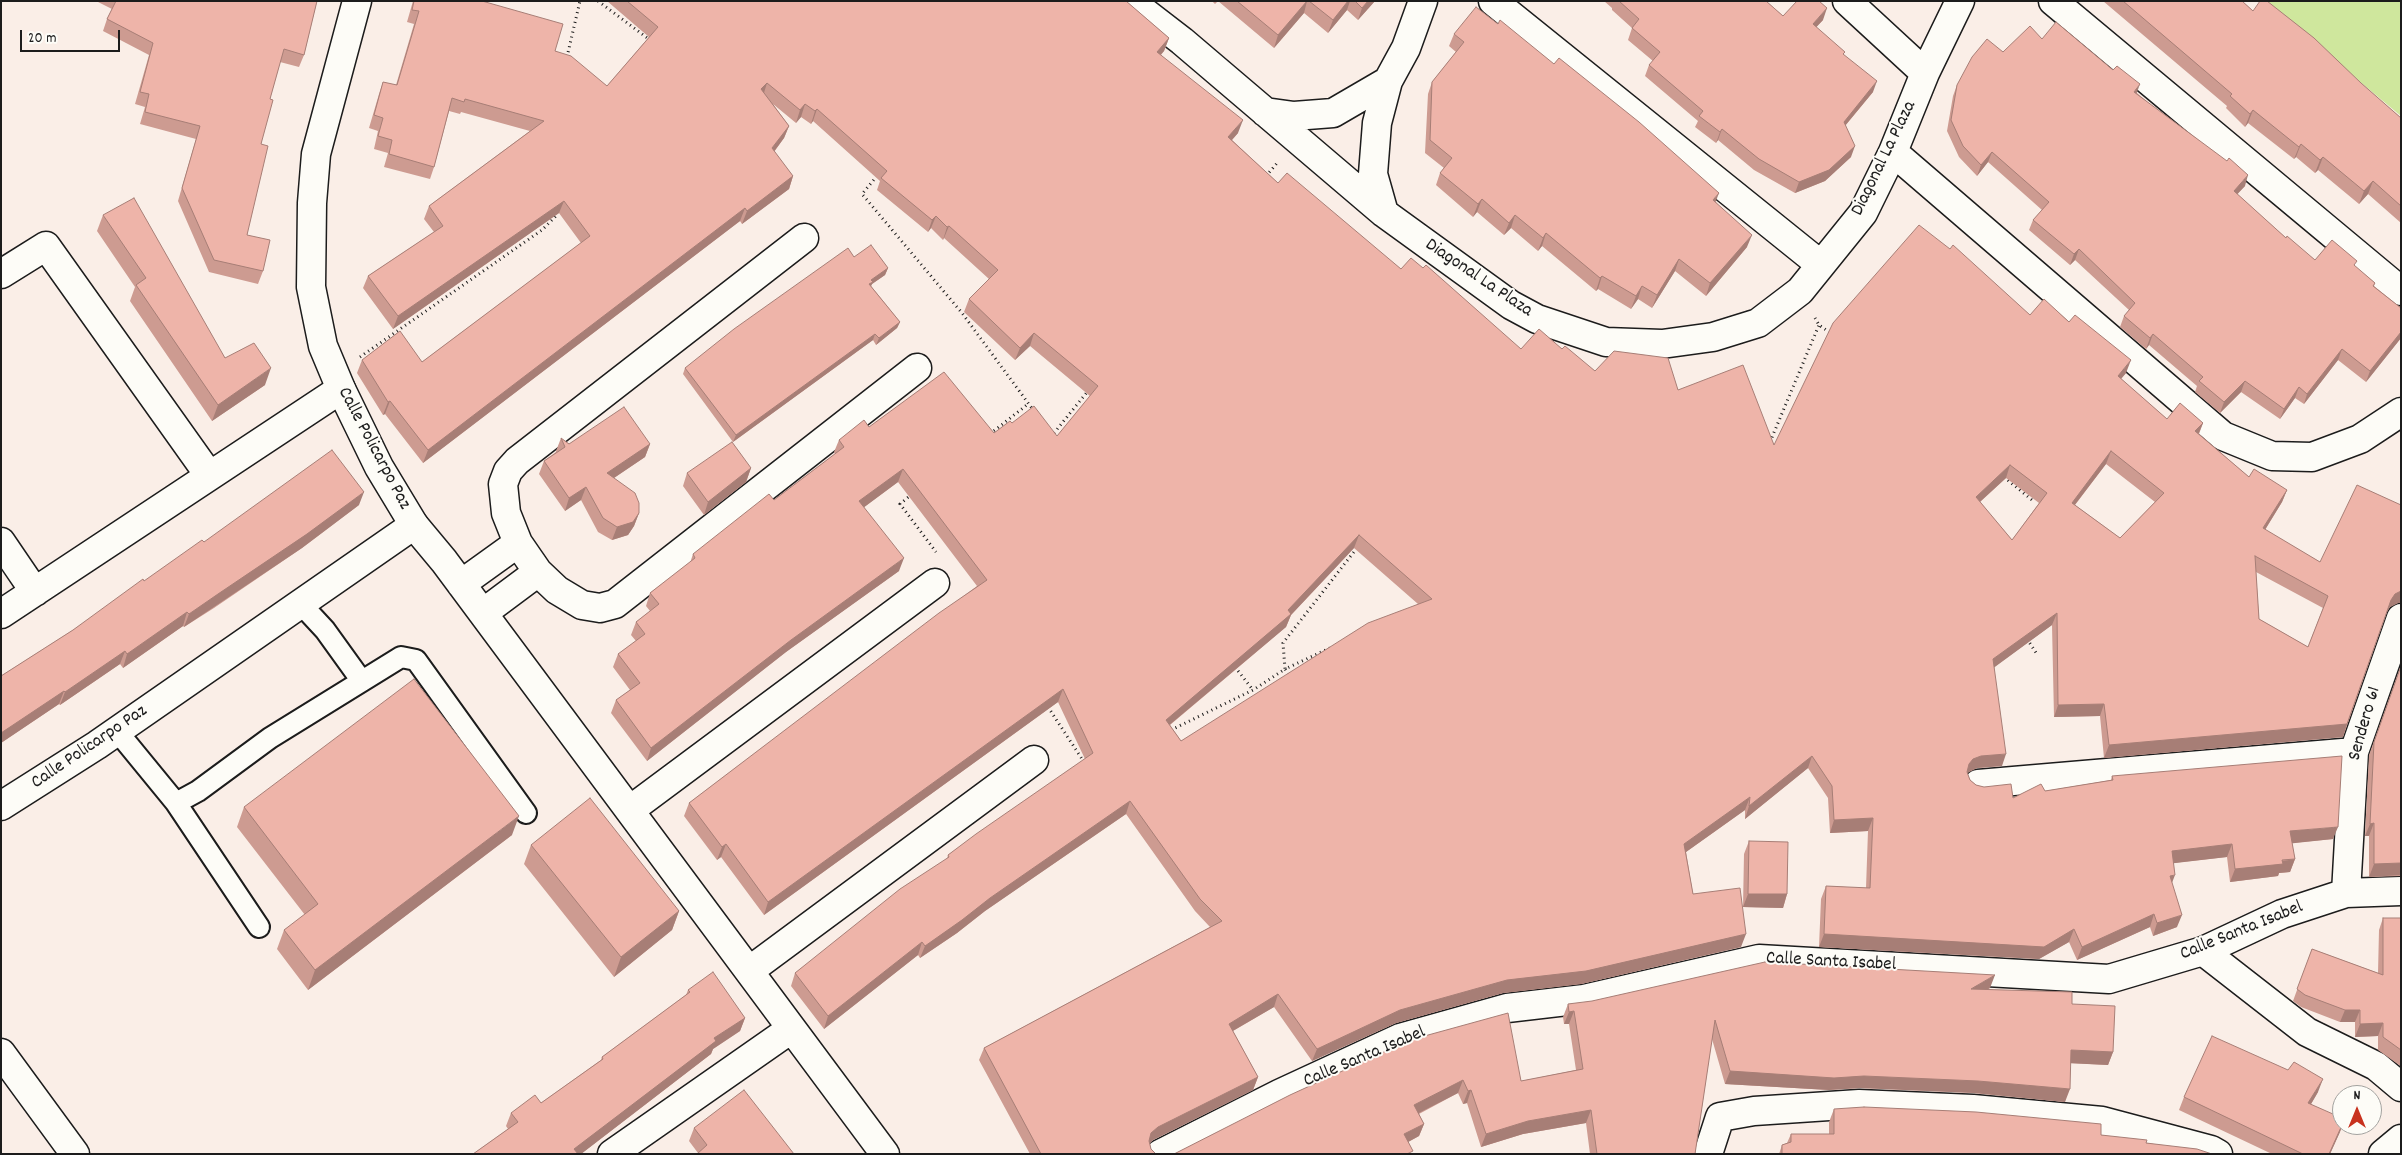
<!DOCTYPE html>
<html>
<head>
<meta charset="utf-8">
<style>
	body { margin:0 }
	#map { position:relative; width:2402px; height:1155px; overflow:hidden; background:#faeee7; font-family:Dekko,sans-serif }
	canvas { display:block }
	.frame { position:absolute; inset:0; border:2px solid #1c1c1c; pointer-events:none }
	.north { position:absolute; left:2332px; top:1085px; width:50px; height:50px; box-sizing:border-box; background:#fdfcf7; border:1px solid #a3a29f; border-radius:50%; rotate:0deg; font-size:14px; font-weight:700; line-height:20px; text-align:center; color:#1c1c1c }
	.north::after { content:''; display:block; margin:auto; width:18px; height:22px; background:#c8321e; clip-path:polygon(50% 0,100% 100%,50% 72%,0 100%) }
	.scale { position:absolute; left:20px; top:30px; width:100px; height:22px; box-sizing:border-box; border:2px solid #1c1c1c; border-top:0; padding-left:6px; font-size:15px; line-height:18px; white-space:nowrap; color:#1c1c1c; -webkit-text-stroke:4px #fdfcf7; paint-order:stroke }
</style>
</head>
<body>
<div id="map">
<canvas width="2402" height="1155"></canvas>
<div class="frame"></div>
<div class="north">N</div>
<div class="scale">20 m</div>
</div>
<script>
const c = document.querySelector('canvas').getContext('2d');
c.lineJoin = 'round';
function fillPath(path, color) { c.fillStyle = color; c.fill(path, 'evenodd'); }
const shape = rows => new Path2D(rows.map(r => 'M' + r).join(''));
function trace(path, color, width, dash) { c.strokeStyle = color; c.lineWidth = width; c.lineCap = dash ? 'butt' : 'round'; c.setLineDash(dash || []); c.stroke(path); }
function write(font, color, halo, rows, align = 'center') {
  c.font = font + ' Dekko,sans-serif'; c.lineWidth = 4; c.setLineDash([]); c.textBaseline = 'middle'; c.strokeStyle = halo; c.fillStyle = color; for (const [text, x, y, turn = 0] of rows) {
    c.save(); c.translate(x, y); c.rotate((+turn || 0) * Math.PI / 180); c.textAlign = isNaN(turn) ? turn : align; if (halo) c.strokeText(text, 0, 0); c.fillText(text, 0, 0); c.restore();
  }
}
fillPath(shape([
	[2263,1,2401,1,2401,116]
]), '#cfe79d');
const lane = shape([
	[300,603,325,630,361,680],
	[117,731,176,803,259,927],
	[176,803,198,791,270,738,401,657,416,660,526,813]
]);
const street = shape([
	[1130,1,1182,41,1384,213,1511,305,1537,319,1606,342,1662,344,1713,337,1758,323,1800,291,1863,213,1893,152,1925,73,1960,1],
	[1493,1,1821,265],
	[1847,1,1925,73],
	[2053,1,2401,291],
	[1265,112,1294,116,1333,113,1388,81],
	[1893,152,2223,436,2272,456,2312,457,2360,439,2401,412],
	[1384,213,1373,174,1377,123,1388,81,1406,48,1423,1],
	[804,238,517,461,508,471,503,484,506,513,518,543,538,572,557,590,582,605,600,608,615,604,917,368],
	[1,274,46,246,209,475],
	[414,525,444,561,885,1154],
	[1,542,35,592],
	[461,584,518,543],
	[483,613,538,572],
	[1,614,341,389],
	[1978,784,2354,752],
	[630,810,935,583],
	[2346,893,2354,752,2401,618],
	[2203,951,2307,1032,2376,1066,2401,1087],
	[749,971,1034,760],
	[612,1154,791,1029],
	[1160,1154,1279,1094,1400,1038,1507,1008,1584,999,1759,959,2109,979,2203,951,2282,914,2346,893,2401,891],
	[1708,1154,1720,1117,1754,1111,1859,1104,1973,1109,2102,1121,2211,1150,2218,1154],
	[2383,1154,2401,1139]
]);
const secondary = shape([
	[1,806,97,745,414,525,379,467,341,389,323,346,311,287,312,203,316,154,357,1],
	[1,1053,75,1154]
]);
trace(lane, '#1c1c1c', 24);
trace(street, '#1c1c1c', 31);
trace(secondary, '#1c1c1c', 31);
trace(shape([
	[598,1,650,40],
	[567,57,580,1],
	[877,176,862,194,962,313,1034,411],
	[1266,176,1278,162],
	[1815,318,1819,325,1832,334],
	[360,357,542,230,558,214],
	[1054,433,1088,391],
	[990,434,1028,404],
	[1770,442,1819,325],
	[2004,477,2032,500],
	[912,494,900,504,936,552],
	[2027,639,2037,654],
	[1330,648,1285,669,1283,643,1357,548],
	[1235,667,1253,690],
	[1048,707,1084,762],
	[1171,730,1253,690,1285,669,1290,676]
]), '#1c1c1c', 3, [1, 4]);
trace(lane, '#fdfcf7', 20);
trace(street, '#fdfcf7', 28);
trace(secondary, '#fdfcf7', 28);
fillPath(shape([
	[98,1,317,1,304,55,299,67,280,62,270,99,261,144,247,235,263,271,258,284,209,272,178,201,196,139,140,124,145,107,135,104,149,55,103,31,107,19,112,9,98,2],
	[413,1,482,1,607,86,649,37,607,1,1126,1,1169,38,1164,51,1161,55,1238,133,1232,140,1278,183,1401,269,1521,349,1562,349,1595,371,1678,390,1774,445,2030,315,2126,373,2121,379,2167,419,2203,423,2199,434,2249,477,2287,490,2282,502,2265,530,2320,562,2401,505,2401,603,2398,603,2390,607,2387,612,2343,737,2104,758,2100,716,2054,717,2052,625,1994,667,2002,766,1977,768,1967,773,1970,780,1976,785,2013,798,2045,791,2111,780,2112,776,2333,839,2292,843,2295,859,2290,872,2279,873,2278,876,2230,882,2227,857,2173,863,2172,883,2177,927,2153,936,2150,927,2077,960,2069,942,2039,959,1819,947,1821,899,1826,886,1866,888,1868,831,1830,833,1828,798,1808,768,1745,819,1745,810,1686,852,1693,894,1741,947,1581,984,1503,993,1396,1023,1312,1061,1274,1007,1233,1031,1258,1077,1253,1090,1153,1140,1150,1143,1151,1149,1156,1154,1030,1154,979,1060,984,1048,1210,927,1195,911,1126,814,985,911,957,933,920,958,918,955,824,1029,791,986,795,973,947,859,948,855,1085,759,1058,702,764,915,721,857,717,860,684,816,689,803,977,586,898,482,864,507,899,571,786,652,647,761,611,713,616,700,630,690,613,667,618,654,636,641,631,635,636,622,650,611,646,606,650,593,690,563,693,554,774,500,835,454,834,452,839,440,869,427,994,433,1012,423,1057,436,1090,396,1030,346,1015,360,964,312,969,299,989,279,944,238,943,240,931,228,928,232,877,190,880,181,813,121,811,124,801,117,796,123,773,104,789,126,784,138,774,152,793,176,789,189,742,224,740,221,423,463,385,414,383,415,357,373,362,360,422,362,581,243,559,213,393,329,363,288,368,276,434,232,424,219,429,206,530,131,461,112,460,114,449,111,434,167,430,179,384,167,388,153,374,149,378,131,369,128,379,94,383,82,396,85,414,24,407,22],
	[2106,464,2155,502,2120,538,2075,505],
	[2006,478,2039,503,2012,540,1980,502],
	[1354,548,1418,604,1181,741,1170,725,1286,627,1291,615],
	[2256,572,2323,608,2308,647,2259,619],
	[1212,1,1375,1,1358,20,1347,10,1328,33,1304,13,1274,48,1218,1,1215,4],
	[1604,1,1766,1,1783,16,1823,20,1816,27,1844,55,1873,92,1845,126,1851,157,1825,181,1795,193,1754,170,1718,140,1716,143,1695,127,1698,121,1645,76,1649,65,1653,61,1628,40,1632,28,1612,10,1612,8],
	[2103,1,2242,1,2253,11,2361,83,2401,118,2401,223,2368,194,2359,204,2318,170,2315,173,2296,157,2294,159,2248,123,2245,127,2226,108,2227,106],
	[1454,34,1716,202,1747,247,1706,296,1675,271,1652,308,1638,299,1631,309,1598,289,1596,291,1542,246,1538,251,1511,228,1504,235,1477,212,1473,217,1436,185,1440,173,1444,168,1425,153,1428,94,1432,82,1456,52,1449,46],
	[2042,39,2137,93,2245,186,2237,194,2286,238,2315,260,2355,267,2375,283,2374,286,2401,308,2401,338,2366,382,2338,360,2304,404,2295,398,2280,419,2241,392,2220,413,2195,392,2197,386,2149,345,2146,349,2120,327,2124,316,2129,310,2075,260,2070,265,2029,230,2033,220,2042,210,1988,162,1977,176,1959,157,1947,131,1953,96,1957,85,2003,52],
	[103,215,225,358,265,385,212,421,130,301,135,287,97,231],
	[854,257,888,268,885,275,872,284,871,286,900,322,897,328,876,345,873,340,733,442,683,374,685,368],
	[561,438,569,444,650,444,645,457,614,478,639,513,634,526,628,535,612,540,598,532,581,500,565,511,539,474,544,461,556,452,556,451],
	[751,468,746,482,704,515,683,486,687,473],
	[359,505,302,548,214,608,184,627,183,626,123,668,120,664,60,705,59,704,1,743,1,676,73,630,204,542],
	[2401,666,2401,876,2369,877,2369,836,2365,836,2369,755],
	[244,807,512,835,308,990,277,949,284,930,305,915,237,827],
	[1749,841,1787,894,1783,908,1743,907,1744,854],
	[531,845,679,911,672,930,614,977,524,864],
	[2383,918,2401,918,2401,1065,2399,1065,2378,1050,2378,1036,2355,1037,2355,1022,2340,1022,2301,1007,2293,1001,2312,949,2378,973,2379,930],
	[1990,988,1988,989,2072,1004,2113,1052,2108,1065,2070,1063,2065,1102,1974,1093,1860,1088,1829,1090,1725,1084,1712,1039,1695,1154,1590,1154,1586,1123,1523,1134,1481,1147,1467,1103,1463,1104,1458,1093,1419,1114,1424,1124,1419,1136,1408,1142,1174,1154,1410,1040,1521,1081,1576,1070,1569,1024,1564,1024,1563,1017,1568,1004],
	[688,990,745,1018,740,1031,713,1049,711,1054,581,1154,473,1154,508,1129,506,1126,511,1113,541,1103,601,1060,602,1057,686,995],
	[2318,1092,2311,1104,2343,1125,2330,1154,2272,1154,2179,1110,2184,1097],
	[1834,1109,2101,1135,2212,1154,1779,1154,1782,1145,1787,1143,1791,1134,1829,1134,1829,1122],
	[694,1128,794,1154,698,1153,689,1141]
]), '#cd9b91');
fillPath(shape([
	[1307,1,1304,13,1274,48,1278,35],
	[1348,1,1350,1,1347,10,1328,33,1333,20],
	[1368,1,1375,1,1358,20,1362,8],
	[1827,8,1823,20,1809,35,1813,24],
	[1169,38,1164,51,1152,64,1157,52],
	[1877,81,1873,92,1839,133,1844,122],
	[767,83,763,96,761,89],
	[2140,84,2136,95,2134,92],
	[805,104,801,117,796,123,800,110],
	[817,109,813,121,811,124,815,111],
	[2253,110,2248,123,2245,127,2250,114],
	[1243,120,1238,133,1223,150,1228,137],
	[789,126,784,138,767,161,772,148],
	[1722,129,1718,140,1716,143,1720,132],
	[2301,144,2296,157,2294,159,2299,147],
	[1855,146,1851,157,1825,181,1795,193,1799,182],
	[1992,152,1988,162,1977,176,1981,165],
	[2323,157,2318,170,2315,173,2320,160],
	[2248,175,2245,186,2230,202,2234,191],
	[793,176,789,189,742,224,747,211],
	[2373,181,2368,194,2359,204,2364,191],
	[1719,193,1714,206,1713,200],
	[1482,199,1477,212,1473,217,1478,204],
	[564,201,559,213,393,329,398,316],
	[745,208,740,221,423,463,428,450],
	[1515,215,1511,228,1504,235,1509,223],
	[936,216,931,228,928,232,932,220],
	[949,226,944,238,943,240,947,227],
	[1546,233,1542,246,1538,251,1543,238],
	[1752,235,1747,247,1706,296,1710,283],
	[2079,249,2075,260,2070,265,2074,254],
	[1679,259,1675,271,1652,308,1657,295],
	[888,268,885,275,872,284,870,288,867,291,871,280],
	[1602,276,1598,289,1596,291,1600,278],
	[1642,286,1638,299,1631,309,1636,296],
	[900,322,897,328,876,345,879,338],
	[2401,332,2401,338,2366,382,2370,371],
	[1034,333,1030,346,1015,360,1020,348],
	[875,334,873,340,733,442,736,435],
	[2153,334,2149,345,2146,349,2150,338],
	[2342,349,2338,360,2304,404,2307,394],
	[2131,360,2126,373,2113,388,2118,376],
	[271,368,265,385,212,421,218,405],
	[2245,381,2241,392,2220,413,2224,402],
	[2299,387,2295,398,2280,419,2284,409],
	[390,401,385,414,383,415,388,402],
	[2203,423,2198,435,2195,431],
	[650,444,645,457,602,486,607,473],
	[2111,451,2106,464,2067,515,2072,503],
	[2010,465,2006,478,1971,510,1976,497],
	[751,468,746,482,704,515,708,502],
	[903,469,898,482,855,514,859,501],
	[586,487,581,500,565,511,569,498],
	[2287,490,2282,502,2258,541,2263,528],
	[364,492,359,505,302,548,184,627,189,614],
	[639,513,634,526,628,535,612,540,617,527],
	[1359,535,1354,548,1291,615,1286,627,1161,732,1166,720,1288,610],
	[904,558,899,571,786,652,647,761,651,748,791,640],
	[2401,591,2401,603,2398,603,2390,607,2386,613,2391,600,2395,594],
	[187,612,183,626,123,668,127,654],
	[2057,613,2052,625,1988,672,1993,659],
	[125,651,120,664,60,705,65,692],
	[1063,689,1058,702,764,915,768,902],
	[64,691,59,704,1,743,1,733],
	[2104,704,2100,716,2054,717,2058,705],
	[2347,724,2343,737,2104,758,2109,745],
	[2006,754,2002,766,1977,768,1969,772,1964,777,1969,764,1973,759,1981,756],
	[1812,756,1808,768,1745,819,1749,806],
	[1750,797,1745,810,1679,857,1684,844],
	[1130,801,1126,814,985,911,957,933,920,958,925,946,990,898],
	[519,816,512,835,308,990,315,970],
	[1873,818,1868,831,1830,833,1834,820],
	[2374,823,2369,836,2365,836,2370,824],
	[2338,827,2333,839,2286,844,2290,831],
	[726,844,721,857,717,860,722,847],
	[2232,844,2227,857,2167,864,2172,851],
	[2295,859,2290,872,2279,873,2278,876,2230,882,2235,869],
	[2401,863,2400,875,2369,877,2374,864],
	[2175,875,2170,888,2170,876],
	[1748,894,1787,894,1783,908,1743,907],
	[679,911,672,930,614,977,621,957],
	[2154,914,2150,927,2077,960,2082,947],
	[2182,915,2177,927,2153,936,2157,923],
	[2074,929,2069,942,2039,959,1819,947,1824,934],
	[1746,934,1741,947,1581,984,1503,993,1396,1023,1312,1061,1317,1049,1400,1010,1507,980],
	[922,942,918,955,824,1029,828,1016],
	[1995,975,1990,988,1966,1002,1971,989],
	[1278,994,1274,1007,1224,1036,1229,1024],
	[2345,1010,2360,1010,2355,1022,2340,1022],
	[1574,1011,1569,1024,1564,1024,1569,1012],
	[745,1018,740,1031,713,1049,711,1054,581,1154,573,1154,574,1149,714,1038],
	[2383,1023,2378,1036,2355,1037,2360,1024],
	[2071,1050,2113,1052,2108,1065,2066,1063],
	[1730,1071,1864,1076,1978,1081,2070,1089,2065,1102,1974,1093,1860,1088,1829,1090,1725,1084],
	[1258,1077,1253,1090,1153,1140,1147,1146,1151,1133,1158,1127],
	[2323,1079,2318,1092,2304,1116,2308,1103],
	[1463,1080,1458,1093,1409,1118,1414,1105],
	[1471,1090,1467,1103,1463,1104,1468,1091],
	[1591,1110,1586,1123,1523,1134,1481,1147,1486,1134,1528,1121],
	[1424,1124,1419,1136,1399,1147,1404,1134],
	[2342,1125,2340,1132,2330,1154,2329,1154]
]), '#a77e76');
const building = shape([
	[116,1,317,1,304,55,284,49,270,99,273,100,261,144,268,146,247,235,270,240,263,271,214,260,182,188,200,126,145,112,149,94,140,92,153,43,107,19,116,1],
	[414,1,482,1,563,24,555,51,571,56,607,86,658,27,627,1,1126,1,1169,38,1157,52,1243,120,1228,137,1278,183,1287,173,1401,269,1411,258,1423,268,1426,265,1521,349,1539,329,1562,349,1565,346,1595,371,1614,351,1668,358,1678,390,1743,365,1774,445,1833,323,1919,225,1950,249,1953,245,2030,315,2044,299,2069,322,2075,315,2131,360,2118,376,2167,419,2180,403,2203,423,2195,431,2249,477,2254,469,2287,490,2263,528,2320,562,2357,485,2401,505,2401,591,2395,594,2391,600,2347,724,2109,745,2104,704,2058,705,2057,613,1993,659,2006,754,1981,756,1973,759,1969,764,1967,772,1970,780,1976,785,1984,787,2011,784,2013,798,2041,784,2045,791,2113,780,2112,776,2342,756,2338,827,2290,831,2295,859,2282,860,2283,864,2235,869,2232,844,2172,851,2175,875,2170,876,2182,915,2157,923,2154,914,2082,947,2074,929,2044,947,1824,934,1826,886,1870,888,1873,818,1834,820,1832,786,1812,756,1749,806,1750,797,1684,844,1693,894,1740,888,1746,934,1586,971,1507,980,1400,1010,1317,1049,1278,994,1229,1024,1258,1077,1158,1127,1151,1133,1149,1141,1151,1149,1156,1154,1041,1154,984,1048,1222,921,1200,899,1130,801,990,898,962,920,925,946,922,942,828,1016,795,973,900,889,949,857,948,855,976,834,1093,753,1063,689,768,902,726,844,722,847,689,803,939,613,987,580,903,469,859,501,904,558,791,640,651,748,616,700,640,683,618,654,645,634,636,622,659,604,650,593,695,558,693,554,769,494,774,500,844,447,839,440,864,420,869,427,944,372,994,433,1010,421,1012,423,1034,406,1057,436,1098,386,1034,333,1020,348,969,299,998,270,949,226,947,227,936,216,932,220,881,178,887,171,817,109,815,111,805,104,800,110,767,83,761,89,789,126,772,148,793,176,747,211,745,208,428,450,390,401,388,402,362,360,400,331,422,362,590,236,564,201,398,316,368,276,443,226,429,206,544,121,465,99,464,102,452,98,434,167,389,154,392,140,378,136,383,118,374,115,383,82,397,85,419,11,412,10,414,1],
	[2111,451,2164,493,2120,538,2072,503,2111,451],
	[2010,465,2047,493,2012,540,1976,497,2010,465],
	[1359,535,1432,599,1368,623,1181,741,1166,720,1291,614,1288,610,1359,535],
	[2255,556,2328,596,2308,647,2259,619,2255,556],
	[1237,1,1307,1,1278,35,1237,1],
	[1309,1,1348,1,1333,20,1309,1],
	[1355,1,1368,1,1362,8,1355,1],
	[1619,1,1766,1,1783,16,1797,1,1819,1,1827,8,1813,24,1845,52,1843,54,1877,81,1844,122,1855,146,1829,170,1799,182,1759,159,1722,129,1720,132,1699,116,1703,111,1649,65,1660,52,1632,28,1639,19,1619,1],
	[2123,1,2242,1,2253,11,2260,1,2267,1,2314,38,2361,83,2401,118,2401,206,2373,181,2364,191,2323,157,2320,160,2301,144,2299,147,2253,110,2250,114,2230,96,2232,94,2123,1],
	[1476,7,1498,24,1500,20,1554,64,1559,58,1639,122,1719,193,1713,200,1752,235,1710,283,1679,259,1657,295,1642,286,1636,296,1602,276,1600,278,1546,233,1543,238,1515,215,1509,223,1482,199,1478,204,1440,173,1452,158,1430,140,1432,82,1464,42,1454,34,1476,7],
	[2056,22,2113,70,2117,66,2140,84,2134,92,2227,161,2229,158,2248,175,2234,191,2286,238,2287,236,2315,260,2332,240,2357,261,2354,265,2375,283,2373,286,2401,308,2401,332,2370,371,2342,349,2307,394,2299,387,2284,409,2245,381,2224,402,2199,381,2203,377,2153,334,2150,338,2124,316,2135,303,2079,249,2074,254,2033,220,2049,202,1992,152,1981,165,1963,146,1951,120,1957,85,1972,57,1987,39,2003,52,2030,26,2042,39,2056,22],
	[134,198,225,358,254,343,271,368,218,405,136,285,146,278,103,215,134,198],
	[871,245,888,268,871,280,873,282,869,284,900,322,879,338,875,334,736,435,685,368,734,329,848,248,854,257,871,245],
	[624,407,650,444,607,473,635,493,639,503,639,513,633,522,617,527,603,518,586,487,569,498,544,461,565,447,561,438,569,444,624,407],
	[732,442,751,468,708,502,687,473,732,442],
	[332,450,364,492,307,534,218,594,189,614,187,612,127,654,125,651,65,692,64,691,1,733,1,676,73,630,143,579,144,581,202,540,204,542,332,450],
	[2401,666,2401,863,2374,864,2374,823,2370,824,2374,742,2401,666],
	[414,679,519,816,315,970,284,930,318,904,244,807,414,679],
	[590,798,679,911,621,957,531,845,590,798],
	[1749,841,1788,842,1787,894,1748,894,1749,841],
	[2383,918,2401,918,2401,1050,2383,1037,2383,1023,2360,1024,2360,1010,2345,1010,2305,995,2297,989,2312,949,2383,975,2383,918],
	[1765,962,1995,975,1971,989,2072,992,2072,1004,2115,1006,2113,1052,2071,1050,2070,1089,1978,1081,1864,1076,1834,1078,1730,1071,1715,1020,1695,1154,1597,1154,1591,1110,1528,1121,1486,1134,1471,1090,1468,1091,1463,1080,1414,1105,1424,1124,1404,1134,1413,1151,1407,1154,1174,1154,1290,1095,1410,1040,1508,1013,1521,1081,1583,1069,1574,1011,1569,1012,1568,1004,1592,1001,1765,962],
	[713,972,745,1018,714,1038,716,1041,574,1149,578,1154,473,1154,518,1122,511,1113,535,1095,541,1103,603,1059,602,1057,690,992,688,990,713,972],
	[2212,1036,2288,1070,2294,1062,2323,1079,2308,1103,2342,1118,2342,1125,2329,1154,2303,1154,2184,1097,2212,1036],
	[744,1090,794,1154,697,1154,707,1145,694,1128,744,1090],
	[1864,1107,1976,1112,2101,1124,2101,1135,2147,1140,2146,1143,2197,1149,2212,1154,1782,1154,1782,1145,1791,1142,1791,1134,1834,1134,1834,1109,1864,1107]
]);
fillPath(building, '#eeb4a9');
trace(building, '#a77e76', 1);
write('19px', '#1c1c1c', '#fdfcf7', [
	["Diagonal La Plaza",1885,159,-64],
	["Diagonal La Plaza",1478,279,34],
	["Calle Policarpo Paz",373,449,62],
	["Sendero 61",2366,724,-74],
	["Calle Policarpo Paz",90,748,-34],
	["Calle Santa Isabel",2242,932,-22],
	["Calle Santa Isabel",1831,963,3],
	["Calle Santa Isabel",1365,1058,-23]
]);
</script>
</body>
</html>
